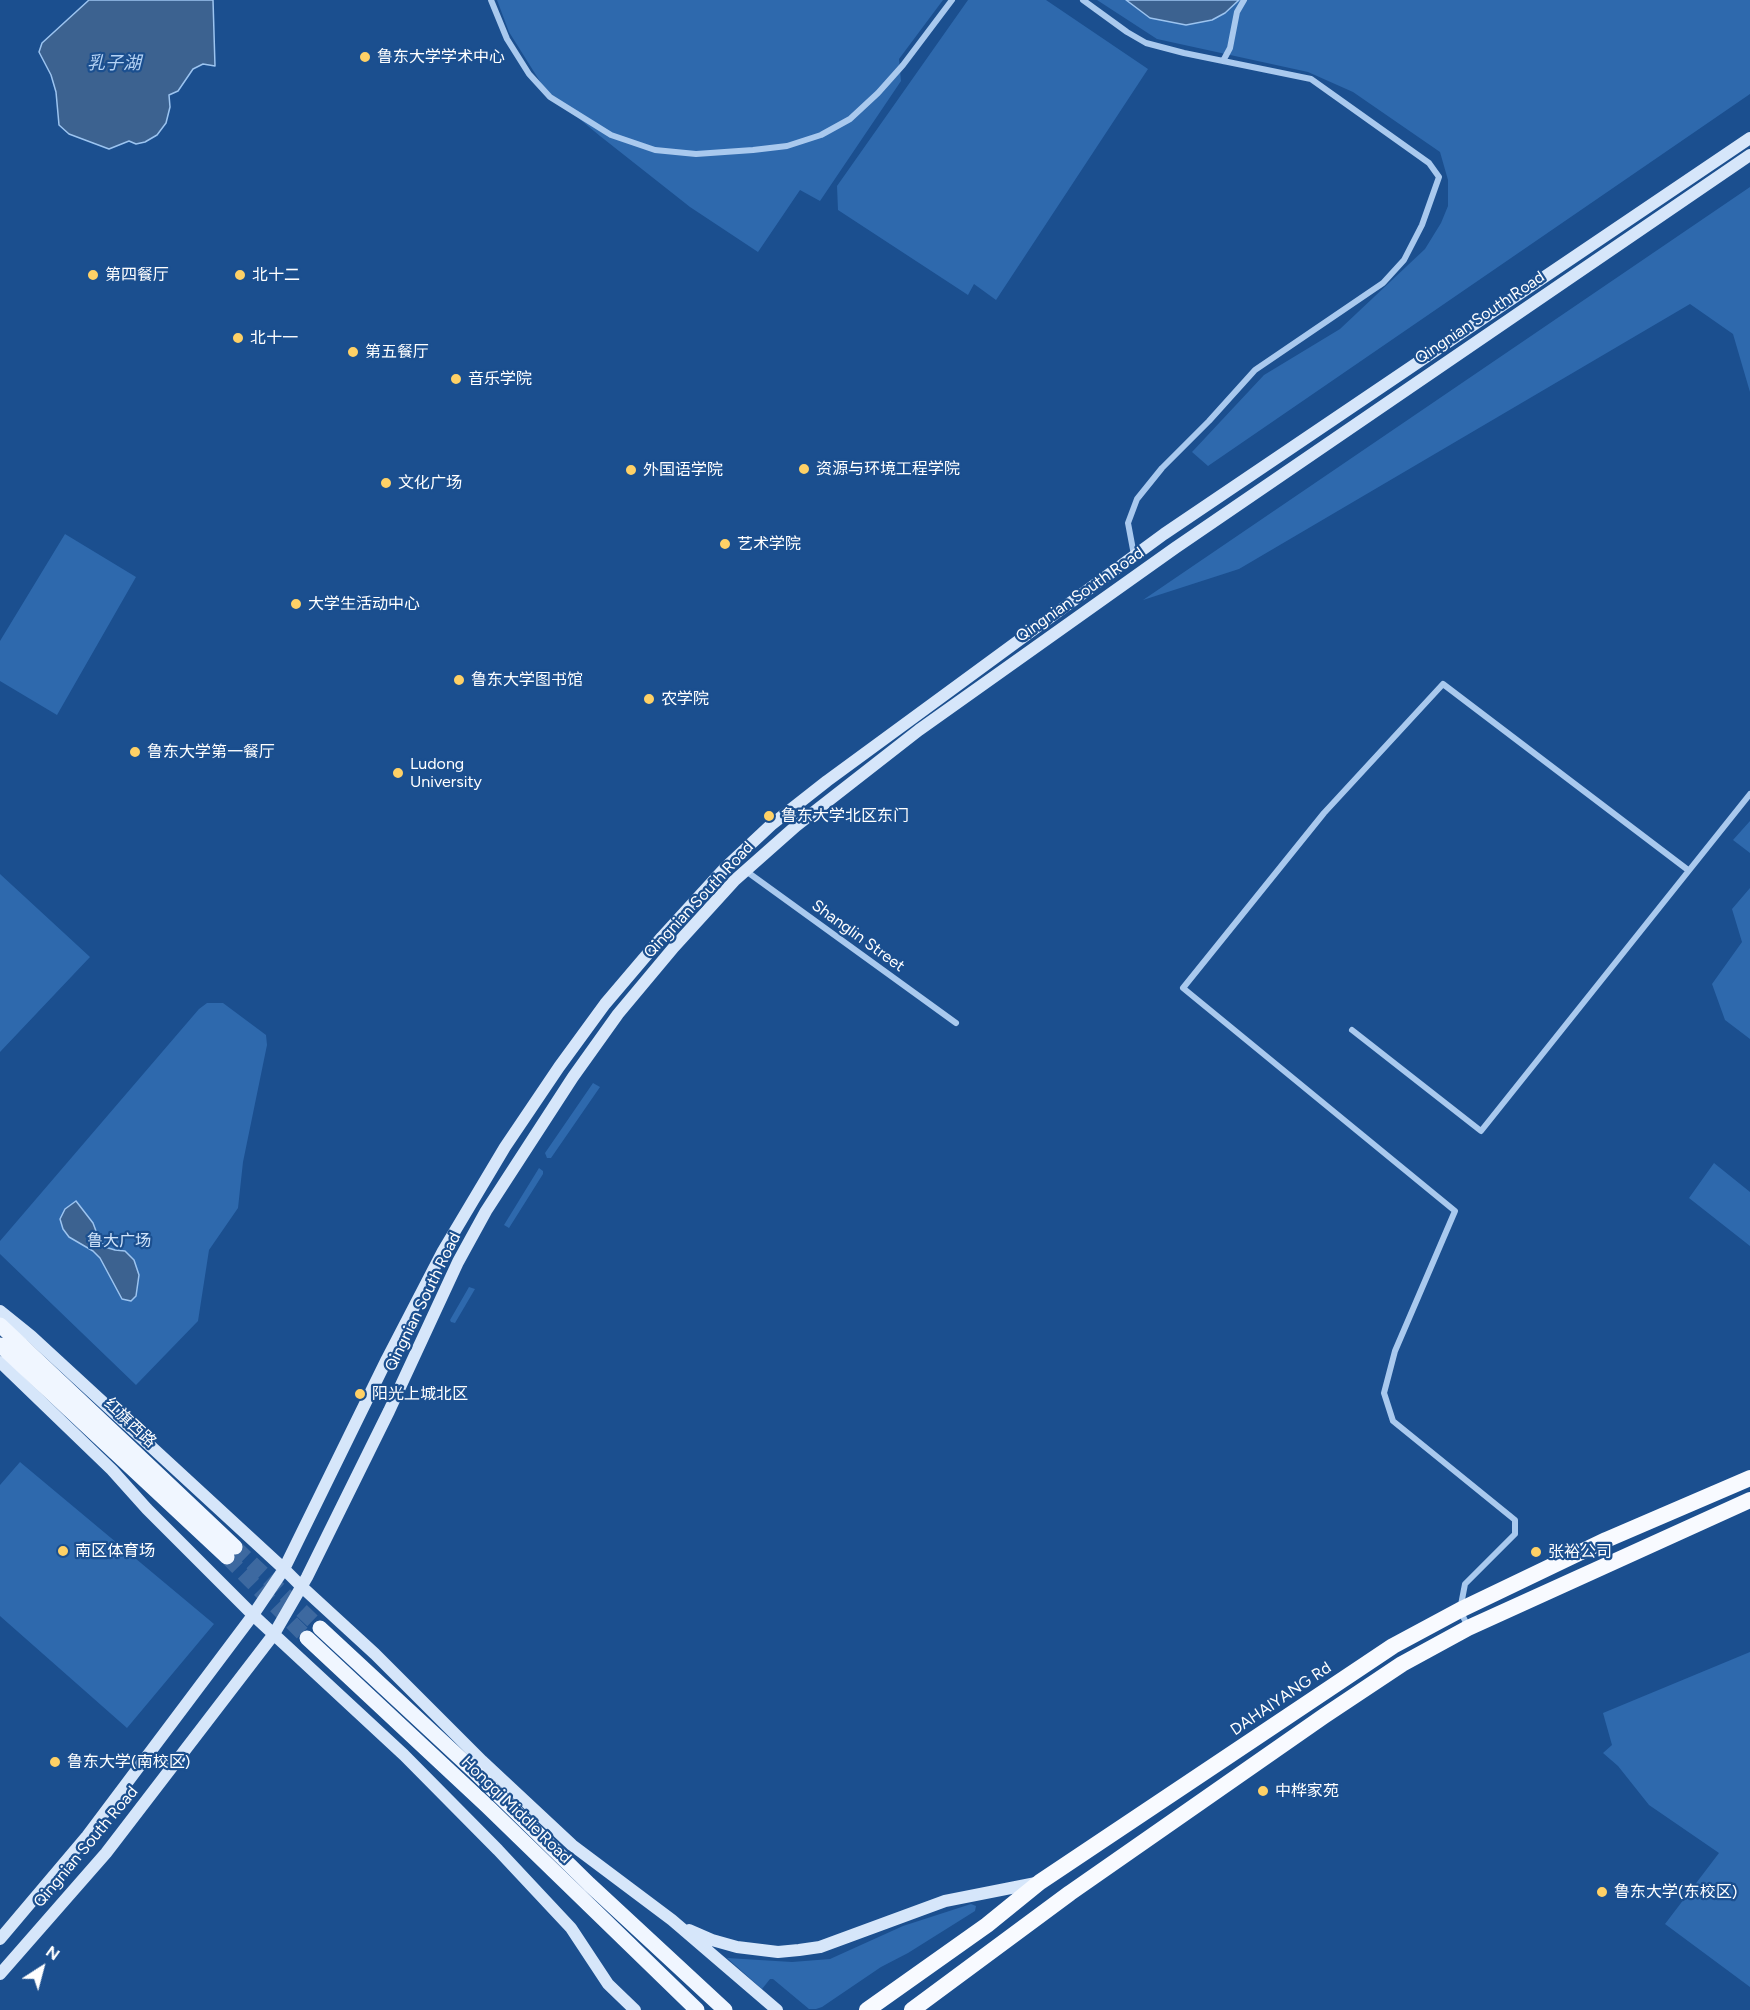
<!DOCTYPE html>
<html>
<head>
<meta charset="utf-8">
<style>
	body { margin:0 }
	#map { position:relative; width:1750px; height:2010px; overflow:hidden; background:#1b4f8f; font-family:Figtree,sans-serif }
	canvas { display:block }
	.north { position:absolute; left:12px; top:1938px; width:60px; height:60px; -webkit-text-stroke:4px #1b4f8f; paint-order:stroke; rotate:36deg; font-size:16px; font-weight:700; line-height:24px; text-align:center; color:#fff }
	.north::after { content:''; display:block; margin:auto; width:21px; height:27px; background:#fff; clip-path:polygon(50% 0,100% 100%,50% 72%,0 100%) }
</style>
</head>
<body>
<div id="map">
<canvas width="1750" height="2010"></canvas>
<div class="north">N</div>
</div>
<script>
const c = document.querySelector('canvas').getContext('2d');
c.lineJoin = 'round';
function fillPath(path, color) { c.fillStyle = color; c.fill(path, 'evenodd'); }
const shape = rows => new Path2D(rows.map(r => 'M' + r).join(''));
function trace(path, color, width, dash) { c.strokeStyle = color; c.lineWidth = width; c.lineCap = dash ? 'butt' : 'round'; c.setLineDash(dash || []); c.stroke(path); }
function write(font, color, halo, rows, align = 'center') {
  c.font = font + ' Figtree,"Noto Sans SC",sans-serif'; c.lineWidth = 4.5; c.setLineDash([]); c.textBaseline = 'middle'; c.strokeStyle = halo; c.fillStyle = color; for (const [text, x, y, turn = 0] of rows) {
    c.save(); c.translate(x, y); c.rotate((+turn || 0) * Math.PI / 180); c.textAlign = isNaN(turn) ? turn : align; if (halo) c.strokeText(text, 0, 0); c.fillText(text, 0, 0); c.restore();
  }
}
fillPath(shape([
	[497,0,943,0,899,59,901,81,820,201,800,190,758,252,690,207,600,136,546,91,509,32],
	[968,0,1046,0,1148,69,996,300,974,284,968,295,838,210,837,186],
	[1097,0,1750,0,1750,94,1208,466,1192,452,1264,375,1340,329,1425,249,1441,223,1448,206,1448,180,1440,152,1353,92,1308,72,1157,39],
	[1750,187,1750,392,1733,334,1690,304,1239,569,1143,600],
	[65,534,136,577,57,715,0,681,0,641],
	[1750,821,1750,853,1733,840],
	[0,874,90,957,0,1052],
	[1750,888,1750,1039,1725,1020,1712,984,1742,942,1732,909],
	[207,1003,223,1003,266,1035,267,1045,243,1162,238,1208,209,1250,198,1321,136,1385,0,1254,0,1241,199,1009],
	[593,1083,600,1087,551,1158,547,1158,545,1153],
	[1714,1163,1750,1192,1750,1246,1689,1198],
	[539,1168,543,1171,543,1174,509,1228,504,1225],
	[469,1287,475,1289,455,1323,451,1322,450,1320],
	[20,1462,214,1624,127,1728,0,1616,0,1485],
	[1750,1652,1750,1987,1665,1924,1719,1853,1649,1805,1618,1766,1603,1753,1612,1745,1603,1713],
	[971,1904,976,1906,975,1911,908,1953,881,1967,822,2007,816,2009,809,2009,773,1979,770,1979,762,1989,727,1958,792,1962,830,1959,903,1926]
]), '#2e69ad');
const water = shape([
	[89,0,213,0,215,66,203,64,193,69,178,91,169,95,170,107,166,123,157,135,145,142,136,144,129,141,109,149,69,134,59,125,56,92,51,75,39,52,42,43,89,0],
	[1126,0,1239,0,1225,13,1212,20,1186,25,1150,18,1126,0],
	[76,1201,93,1223,99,1239,105,1247,115,1250,125,1251,134,1260,139,1275,136,1296,131,1301,122,1299,100,1258,93,1251,69,1237,63,1229,60,1219,65,1209,76,1201]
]);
fillPath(water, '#3c6290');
trace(water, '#9cc4f0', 1.5);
trace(shape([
	[235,1547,320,1628],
	[227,1557,307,1638]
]), '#3d69a0', 15, [15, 8]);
trace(shape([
	[491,0,507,39,529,74,550,97,611,135,655,150,696,154,753,150,787,146,821,135,850,119,878,93,903,65,952,0],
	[1083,0,1127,32,1146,43,1184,53,1311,79,1429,163,1439,177,1422,225,1404,260,1383,283,1255,370,1209,421,1162,468,1137,499,1128,523,1134,555],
	[1223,61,1230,48,1237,12,1244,0],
	[746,871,956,1023],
	[1352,1030,1481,1131,1750,794],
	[1468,1627,1460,1610,1465,1584,1515,1534,1515,1520,1393,1421,1384,1393,1395,1351,1455,1211,1183,988,1324,813,1443,684,1688,870]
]), '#a9c9ee', 6);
trace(shape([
	[0,1311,31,1336,284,1569,302,1587,375,1654,482,1761,572,1845,672,1920,777,2010],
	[0,1362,112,1470,147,1509,253,1615,404,1755,498,1850,571,1928,608,1984,635,2010],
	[689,1930,712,1940,737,1947,778,1952,799,1950,820,1947,945,1901,1036,1883],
	[0,1939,87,1836,253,1615,284,1569,387,1359,443,1251,505,1147,559,1067,605,1004,662,937,724,869,771,825,827,781,1164,534,1750,138],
	[0,1974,106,1853,274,1634,307,1577,389,1411,458,1262,486,1211,573,1077,618,1014,674,947,735,880,796,826,919,730,1175,548,1750,155]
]), '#d6e6fa', 12);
trace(shape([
	[0,1325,235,1547],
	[0,1345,227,1557],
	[320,1628,474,1771,589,1884,725,2010],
	[307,1638,487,1806,697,2010]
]), '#f0f6ff', 15);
trace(shape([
	[867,2010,987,1925,1040,1882,1393,1646,1460,1610,1606,1540,1750,1478],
	[912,2010,1070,1893,1324,1716,1402,1664,1468,1628,1750,1500]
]), '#f8faff', 16);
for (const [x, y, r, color] of [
	[365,57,6,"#ffd166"],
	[93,275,6,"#ffd166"],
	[240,275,6,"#ffd166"],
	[238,338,6,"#ffd166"],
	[353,352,6,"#ffd166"],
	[456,379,6,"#ffd166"],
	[804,469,6,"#ffd166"],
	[631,470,6,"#ffd166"],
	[386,483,6,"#ffd166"],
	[725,544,6,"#ffd166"],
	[296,604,6,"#ffd166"],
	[459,680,6,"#ffd166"],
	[649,699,6,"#ffd166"],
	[135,752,6,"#ffd166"],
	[398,773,6,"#ffd166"],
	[769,816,6,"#ffd166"],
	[360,1394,6,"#ffd166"],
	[63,1551,6,"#ffd166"],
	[1536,1552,6,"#ffd166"],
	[55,1762,6,"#ffd166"],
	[1263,1791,6,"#ffd166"],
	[1602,1892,6,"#ffd166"]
]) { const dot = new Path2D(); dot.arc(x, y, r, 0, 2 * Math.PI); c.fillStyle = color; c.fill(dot); trace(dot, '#1b4f8f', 2); }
write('16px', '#fff', '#1b4f8f', [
	["鲁东大学学术中心",377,57],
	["第四餐厅",105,275],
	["北十二",252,275],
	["北十一",250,338],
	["第五餐厅",365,352],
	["音乐学院",468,379],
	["资源与环境工程学院",816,469],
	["外国语学院",643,470],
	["文化广场",398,483],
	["艺术学院",737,544],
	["大学生活动中心",308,604],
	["鲁东大学图书馆",471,680],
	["农学院",661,699],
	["鲁东大学第一餐厅",147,752],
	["Ludong",410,764],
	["University",410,782],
	["鲁东大学北区东门",781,816],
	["阳光上城北区",372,1394],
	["南区体育场",75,1551],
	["张裕公司",1548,1552],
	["鲁东大学(南校区)",67,1762],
	["中桦家苑",1275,1791],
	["鲁东大学(东校区)",1614,1892]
], 'left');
write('16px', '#fff', '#1b4f8f', [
	["Qingnian South Road",1480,318,-34],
	["Qingnian South Road",1080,595,-35],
	["Qingnian South Road",699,900,-47],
	["Shanglin Street",858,936,36],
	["Qingnian South Road",423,1302,-64],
	["红旗西路",130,1423,43],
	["DAHAIYANG Rd",1281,1699,-34],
	["Hongqi Middle Road",516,1810,44],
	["Qingnian South Road",86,1847,-50]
]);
write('16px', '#cfe3fa', '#1b4f8f', [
	["鲁大广场",119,1241]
]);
write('italic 18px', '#b5d3f5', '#1b4f8f', [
	["乳子湖",114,64]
]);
</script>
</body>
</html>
